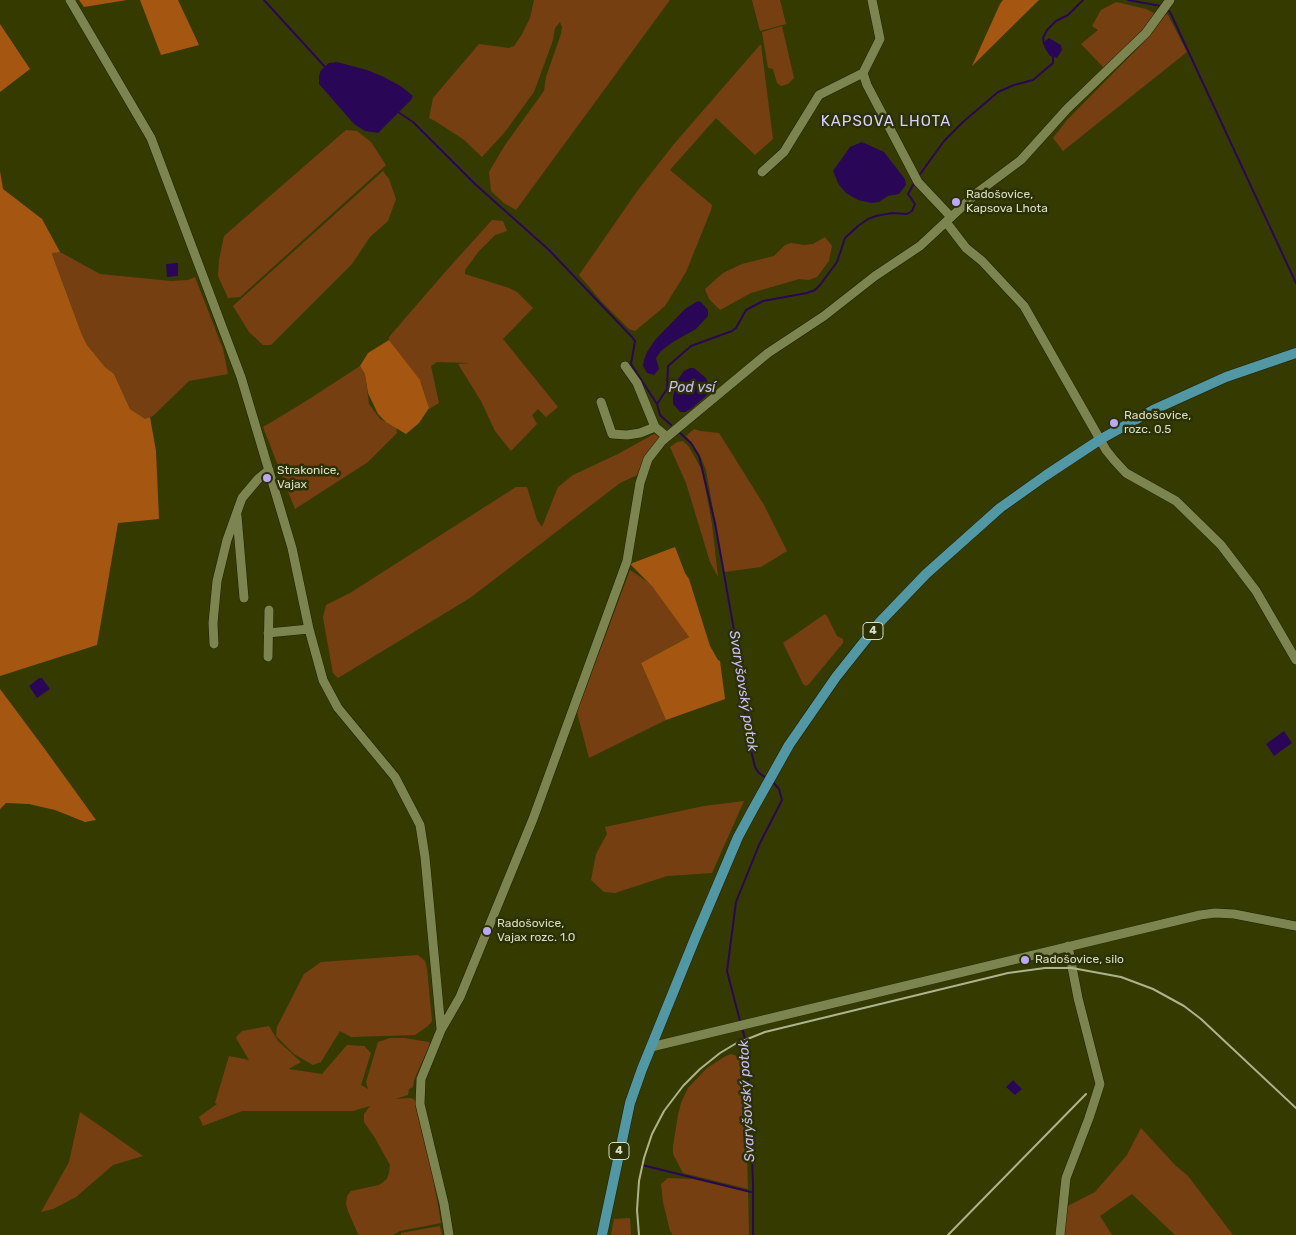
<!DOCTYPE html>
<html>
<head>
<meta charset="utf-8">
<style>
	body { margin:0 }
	canvas { display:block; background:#353a01 }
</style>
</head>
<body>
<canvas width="1296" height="1235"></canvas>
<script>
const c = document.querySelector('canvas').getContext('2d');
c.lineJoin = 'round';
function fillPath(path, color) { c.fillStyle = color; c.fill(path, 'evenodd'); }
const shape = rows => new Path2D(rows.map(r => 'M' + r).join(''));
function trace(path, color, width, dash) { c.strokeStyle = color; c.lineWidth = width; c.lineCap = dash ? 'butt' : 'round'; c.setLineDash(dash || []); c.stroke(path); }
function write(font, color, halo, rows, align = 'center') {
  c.font = font + ' Rubik,sans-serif'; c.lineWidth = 5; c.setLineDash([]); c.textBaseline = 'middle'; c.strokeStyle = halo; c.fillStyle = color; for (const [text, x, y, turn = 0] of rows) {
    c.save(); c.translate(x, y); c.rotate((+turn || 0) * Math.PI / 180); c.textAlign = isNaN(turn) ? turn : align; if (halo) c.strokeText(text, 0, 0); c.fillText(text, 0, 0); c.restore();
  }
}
fillPath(shape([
	[534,0,670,0,516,210,504,203,491,191,489,172,505,145,544,91,546,77,561,34,562,27,560,22,555,28,553,40,534,92,504,133,482,157,463,139,435,121,429,118,433,98,479,44,509,48,514,46,521,36,530,18],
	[752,0,780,0,786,24,760,31],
	[1116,2,1146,9,1156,14,1132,43,1104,68,1081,44,1098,30,1092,26,1101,10],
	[1166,14,1168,15,1187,52,1063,151,1053,138,1067,120,1144,42],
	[782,26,794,78,788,84,781,86,777,83,773,69,768,68,762,32],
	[760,45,761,45,773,139,755,155,716,118,670,170,712,205,711,210,686,272,665,306,635,331,629,329,601,301,579,275,638,190,674,144],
	[346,130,357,131,371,142,386,165,240,297,228,298,218,276,219,260,224,236],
	[383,171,389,179,396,199,388,221,370,237,352,264,271,345,263,345,249,332,233,306],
	[492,220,503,221,507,231,495,235,479,251,465,270,465,274,509,288,517,292,533,308,503,339,558,407,546,417,538,409,532,415,537,424,511,451,495,431,481,401,458,364,470,363,437,362,431,366,439,403,429,409,421,382,389,340,389,337,446,271],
	[825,237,832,246,829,261,817,277,809,280,799,279,751,293,720,310,709,299,705,289,723,273,742,264,774,256,785,245,791,243,804,245,813,244],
	[60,252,100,274,171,281,188,280,195,277,223,349,228,374,189,381,153,416,145,419,140,416,130,409,114,374,105,367,87,345,82,335,53,257,52,253],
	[360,366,365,374,369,404,380,419,396,426,397,433,368,462,295,509,263,427,303,403],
	[694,429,700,431,719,433,764,505,787,551,761,567,724,572,706,470,701,458,686,436],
	[654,434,660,437,644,459,637,475,620,483,470,598,338,678,333,673,325,629,323,617,326,605,350,593,516,487,527,487,537,520,542,527,558,487,573,475,618,454],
	[683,441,689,447,702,470,712,524,718,577,710,562,686,483,670,447,677,442],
	[630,570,651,584,689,637,641,663,666,720,589,758,577,712],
	[825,614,827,616,837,636,843,639,843,643,809,684,806,686,803,684,783,643],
	[744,801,712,873,667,876,615,893,604,892,591,880,596,854,607,834,605,827,704,806],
	[418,955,425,961,427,969,432,1021,428,1026,415,1035,351,1037,340,1031,321,1062,313,1065,294,1054,276,1036,277,1027,304,974,321,962],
	[269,1026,278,1041,301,1062,289,1069,322,1074,347,1045,364,1046,371,1053,361,1085,368,1089,366,1082,378,1042,390,1038,404,1038,429,1042,430,1044,414,1080,413,1087,409,1089,408,1095,395,1099,410,1098,414,1099,416,1104,432,1171,441,1223,400,1231,393,1235,359,1235,358,1234,348,1211,346,1204,347,1196,351,1191,379,1185,387,1179,389,1173,390,1165,375,1138,364,1122,364,1114,370,1106,353,1111,242,1111,203,1126,199,1117,217,1104,215,1103,229,1056,249,1060,236,1038,237,1036,242,1031],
	[731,1054,737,1056,744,1066,748,1189,683,1173,673,1154,673,1146,678,1115,681,1103,688,1088,707,1068,724,1057],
	[80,1112,143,1156,113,1165,76,1197,53,1209,41,1212,69,1162],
	[1141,1128,1175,1165,1188,1176,1233,1235,1175,1235,1132,1194,1100,1216,1112,1235,1061,1235,1064,1208,1095,1192,1127,1155],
	[668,1178,693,1179,748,1192,749,1235,673,1235,670,1231,663,1202,661,1184],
	[630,1218,631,1235,611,1235,614,1219],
	[440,1226,442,1235,401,1235,401,1233]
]), '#763f12');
fillPath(shape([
	[79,0,127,0,84,7],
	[140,0,178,0,199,45,161,55],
	[1003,0,1039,0,972,66,1000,4],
	[0,24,30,69,0,92],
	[0,171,3,189,42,219,60,252,52,253,53,257,82,335,87,345,105,367,114,374,130,409,145,419,150,417,156,451,159,519,118,523,97,645,0,676],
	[389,340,420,380,429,408,419,423,406,434,386,422,378,414,368,393,365,374,360,366,368,353],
	[675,547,685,573,689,579,710,646,718,660,720,661,725,699,666,720,641,663,689,637,652,586,630,564],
	[0,689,44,748,96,820,85,822,55,810,29,804,6,803,0,809]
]), '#a55712');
fillPath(shape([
	[1049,38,1061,45,1062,50,1057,58,1050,56,1044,47,1045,41],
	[337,62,367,70,384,77,402,87,413,96,411,100,378,133,365,131,354,124,319,84,319,76,321,70,329,63],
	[862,142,884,152,905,179,906,185,899,194,888,196,879,202,872,203,858,200,846,193,839,185,833,171,850,147],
	[178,263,178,276,167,277,166,264],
	[700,301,708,310,708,316,696,329,673,342,661,351,656,358,659,369,654,375,647,373,643,366,644,360,647,352,655,340,685,309,696,302],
	[690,368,694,368,706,378,709,386,708,394,691,409,685,412,680,412,673,404,673,396,678,379,684,371],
	[39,678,42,678,50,689,37,698,29,686],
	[1284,731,1292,743,1274,756,1266,744],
	[1013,1080,1022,1089,1015,1095,1006,1087]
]), '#2a0756');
trace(shape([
	[264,0,326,68],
	[1128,0,1161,6],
	[1167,10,1170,12,1296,283],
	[1044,44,1043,38,1047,30,1056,21,1068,15,1083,0],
	[398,112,413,122,475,184,549,250,632,337,635,341,631,364,657,404],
	[918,177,944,141,963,122,998,92,1014,85,1033,80,1053,63,1053,56],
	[671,425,660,415,657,404,667,389,668,366,691,346,732,331,736,328,746,310,763,301,807,293,815,290,820,285,837,262,845,238,858,226,868,219,876,216,892,213,907,214,912,211,915,204,908,194,914,183],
	[680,433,691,443,699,456,715,523,735,636,749,742,755,767,759,773,766,778],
	[740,1021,727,971,736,902,759,845,782,800,779,789,773,782],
	[742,1028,747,1046,753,1183,753,1235],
	[642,1165,751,1192]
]), '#2a0756', 2);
const minor = shape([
	[70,0,151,138,241,377,292,548,309,629,323,680,338,708,395,777,420,825,425,857,441,1029],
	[872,0,880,39,863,73,867,85,918,182,951,217],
	[762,172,784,152,819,95,863,73],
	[946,222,966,248,982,261,1024,306,1106,450,1114,460,1126,473,1176,501,1221,545,1256,591,1296,660],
	[625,366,637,383,655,427,667,437],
	[601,402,612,434,627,435,640,433,655,427],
	[237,516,244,598],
	[268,633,309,629],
	[214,644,213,623,217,581,227,540,242,498,258,479,269,470],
	[268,657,269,610],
	[651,1047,1200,915,1215,913,1234,914,1296,926],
	[449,1235,444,1204,420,1104,421,1079,441,1030,460,997,533,819,627,561,640,483,648,459,662,441,768,353,824,316,875,276,920,246,978,192,1021,160,1067,109,1146,33,1170,0],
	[1060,1235,1066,1178,1089,1118,1100,1084,1078,998,1068,946]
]);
const major = shape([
	[602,1235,630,1103,642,1069,696,936,738,837,752,811,789,745,836,677,879,623,926,574,1000,508,1045,476,1101,439,1153,410,1226,377,1296,353]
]);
trace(minor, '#1d2005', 10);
trace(major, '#1d2005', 11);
trace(minor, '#7c844f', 9);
trace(major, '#5197a4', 10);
trace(shape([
	[639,1235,637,1210,639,1181,644,1158,652,1134,664,1111,683,1086,700,1069,720,1053,735,1044,765,1032,1008,973,1045,968,1072,968,1121,977,1153,989,1184,1006,1201,1019,1296,1108],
	[948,1235,1086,1094]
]), '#aeb38f', 2);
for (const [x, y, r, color] of [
	[956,202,5,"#bca9f5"],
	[1114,423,5,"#bca9f5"],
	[267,478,5,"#bca9f5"],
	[487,931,5,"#bca9f5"],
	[1025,960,5,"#bca9f5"]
]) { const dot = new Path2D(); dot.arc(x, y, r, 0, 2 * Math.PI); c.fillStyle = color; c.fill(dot); trace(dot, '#2b3007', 2); }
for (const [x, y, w] of [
	[873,631,20],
	[619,1151,20]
]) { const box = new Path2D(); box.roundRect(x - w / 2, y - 8.5, w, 17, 4); c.fillStyle = '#2b3007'; c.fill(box); trace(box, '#dadfc3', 1); }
write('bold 11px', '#dadfc3', null, [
	["4",873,631],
	["4",619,1151]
]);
write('12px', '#dadfc3', '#2b3007', [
	["Radošovice,",966,195],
	["Kapsova Lhota",966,209],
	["Radošovice,",1124,416],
	["rozc. 0.5",1124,430],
	["Strakonice,",277,471],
	["Vajax",277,485],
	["Radošovice,",497,924],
	["Vajax rozc. 1.0",497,938],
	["Radošovice, silo",1035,960]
], 'left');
write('italic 14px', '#cbbef4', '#2b3007', [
	["Pod vsí",692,388],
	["Svaryšovský potok",743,691,81],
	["Svaryšovský potok",747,1101,-93]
]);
c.letterSpacing = '1px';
write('15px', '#dbd1fd', '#2b3007', [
	["KAPSOVA LHOTA",886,122]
]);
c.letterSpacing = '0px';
</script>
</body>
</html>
